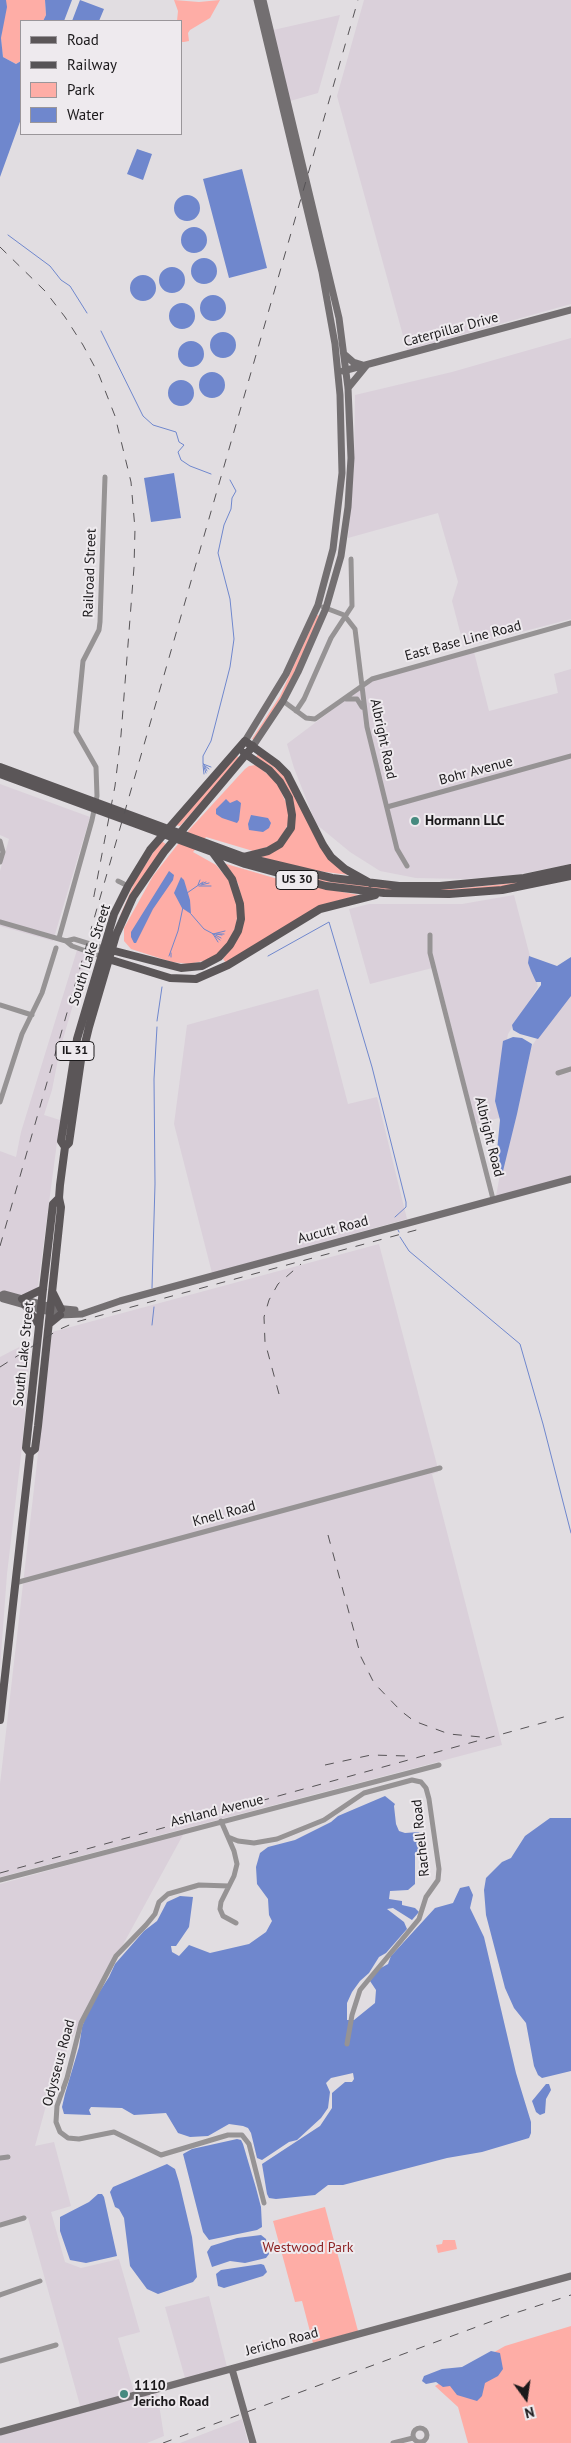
<!DOCTYPE html>
<html>
<head>
<meta charset="utf-8">
<style>
	body { margin:0 }
	#map { position:relative; width:571px; height:2443px; overflow:hidden; background:#e1dde1; font-family:"PT Sans",sans-serif }
	canvas { display:block }
	.legend { position:absolute; left:20px; top:20px; width:162px; height:115px; box-sizing:border-box; background:#eeeaee; border:1px solid #9a969a; margin:0; padding:6px 9px; list-style:none; font-size:15px; color:#1b191b }
	.legend li { display:flex; align-items:center; gap:10px; height:25px }
	.legend b { width:25px; border:1px solid #9a969a }
	.north { position:absolute; left:501px; top:2373px; width:50px; height:50px; -webkit-text-stroke:4px #eeeaee; paint-order:stroke; rotate:166deg; font-size:14px; font-weight:700; line-height:20px; text-align:center; color:#1b191b }
	.north::after { content:''; display:block; margin:auto; width:18px; height:22px; background:#1b191b; clip-path:polygon(50% 0,100% 100%,50% 72%,0 100%) }
</style>
</head>
<body>
<div id="map">
<canvas width="571" height="2443"></canvas>
<ul class="legend">
<li><b style="height:6px;background:#5b5658"></b>Road</li>
<li><b style="height:6px;background:#565356"></b>Railway</li>
<li><b style="height:14px;background:#feada6"></b>Park</li>
<li><b style="height:14px;background:#6f87cd"></b>Water</li>
</ul>
<div class="north">N</div>
</div>
<script>
const c = document.querySelector('canvas').getContext('2d');
c.lineJoin = 'round';
function fillPath(path, color) { c.fillStyle = color; c.fill(path, 'evenodd'); }
const shape = rows => new Path2D(rows.map(r => 'M' + r).join(''));
function trace(path, color, width, dash) { c.strokeStyle = color; c.lineWidth = width; c.lineCap = dash ? 'butt' : 'round'; c.setLineDash(dash || []); c.stroke(path); }
function write(font, color, halo, rows, align = 'center') {
  c.font = font + ' "PT Sans",sans-serif'; c.lineWidth = 4; c.setLineDash([]); c.textBaseline = 'middle'; c.strokeStyle = halo; c.fillStyle = color; for (const [text, x, y, turn = 0] of rows) {
    c.save(); c.translate(x, y); c.rotate((+turn || 0) * Math.PI / 180); c.textAlign = isNaN(turn) ? turn : align; if (halo) c.strokeText(text, 0, 0); c.fillText(text, 0, 0); c.restore();
  }
}
fillPath(shape([
	[364,0,571,0,571,304,407,350,337,96],
	[340,15,318,93,290,101,273,30],
	[571,338,571,619,464,647,452,601,458,582,438,513,348,538,354,468,355,395,452,372],
	[474,652,489,711,558,693,554,674,571,669,571,864,516,875,465,879,416,878,380,871,350,852,316,824,294,768,287,744,372,680],
	[0,784,90,817,53,941,0,926,0,871,9,839,0,835],
	[514,895,538,987,508,1034,497,1095,499,1118,476,1124,436,967,370,984,349,909,369,904,462,904],
	[77,950,88,954,60,1049,52,1090,44,1115,60,1120,38,1285,35,1291,28,1296,11,1294,0,1292,0,1151,16,1157,21,1132],
	[318,989,348,1104,377,1097,407,1219,212,1273,174,1124,187,1025],
	[571,991,571,1176,496,1196,510,1121,530,1049,565,995],
	[379,1244,437,1465,438,1472,432,1474,502,1745,0,1877,0,1784,52,1332],
	[31,1341,22,1447,7,1574,0,1668,0,1357],
	[184,1833,72,2038,50,2091,35,2146,54,2142,71,2206,51,2212,65,2262,81,2268,119,2259,140,2332,118,2338,134,2392,81,2409,28,2218,0,2226,0,1884],
	[209,2296,227,2367,185,2378,165,2307],
	[157,2392,164,2436,147,2443,0,2443,0,2434],
	[242,2419,248,2443,180,2443]
]), '#dad0da');
fillPath(shape([
	[6,0,45,0,46,15,43,21,21,21,21,61,16,64,3,57,2,50,1,38],
	[174,0,199,2,220,0,210,18,190,30,188,33,189,41,184,42,181,42,181,21,177,21,178,11],
	[317,615,320,616,314,632,283,695,254,740,252,739,280,696],
	[258,754,284,775,313,832,349,875,303,869,258,856,284,843,293,802,256,757],
	[237,756,240,758,232,768,180,826,175,825],
	[256,765,276,781,289,809,288,824,281,838,274,845,253,851,206,837,193,852,216,865,231,883,238,907,236,926,229,941,219,953,208,960,189,964,172,962,131,949,124,941,124,928,153,876,189,830,245,769,249,766],
	[161,841,166,844,147,871,119,918,136,879],
	[223,863,288,882,359,895,325,904,226,963,223,959,235,943,243,905,238,883],
	[571,871,571,873,523,884,466,891,391,891,319,881,301,876,386,888,454,889,505,884],
	[325,2207,358,2331,313,2343,302,2301,295,2302,273,2221],
	[443,2240,455,2240,457,2249,438,2253,436,2245,442,2244],
	[571,2326,571,2443,468,2443,458,2407,435,2386,505,2346]
]), '#feada6');
fillPath(shape([
	[0,0,6,0,7,7,1,38,3,57,16,64,21,61,21,119,0,177],
	[45,0,72,0,64,21,43,21,46,15],
	[80,0,104,9,99,21,72,21],
	[137,149,152,154,143,180,127,174],
	[242,169,267,268,229,278,203,179],
	'174 208a13 13 0 1 1 26 0a13 13 0 1 1-26 0Z',
	'181 240a13 13 0 1 1 26 0a13 13 0 1 1-26 0Z',
	'191 271a13 13 0 1 1 26 0a13 13 0 1 1-26 0Z',
	'159 280a13 13 0 1 1 26 0a13 13 0 1 1-26 0Z',
	'130 288a13 13 0 1 1 26 0a13 13 0 1 1-26 0Z',
	'200 308a13 13 0 1 1 26 0a13 13 0 1 1-26 0Z',
	'169 316a13 13 0 1 1 26 0a13 13 0 1 1-26 0Z',
	'210 345a13 13 0 1 1 26 0a13 13 0 1 1-26 0Z',
	'178 354a13 13 0 1 1 26 0a13 13 0 1 1-26 0Z',
	'199 385a13 13 0 1 1 26 0a13 13 0 1 1-26 0Z',
	'168 393a13 13 0 1 1 26 0a13 13 0 1 1-26 0Z',
	[174,473,181,518,151,522,144,478],
	[226,799,230,803,237,800,241,803,239,820,237,823,222,818,216,814,216,809],
	[251,815,268,818,271,823,269,828,263,832,249,830,248,824],
	[169,871,174,875,173,880,153,909,136,943,134,943,131,937,131,932],
	[181,877,184,880,190,900,191,914,182,908,174,893],
	[529,956,557,966,571,957,571,996,538,1039,520,1034,513,1030,512,1025,541,985,541,982,536,982,531,971,528,963],
	[513,1037,522,1038,532,1044,517,1114,503,1171,500,1173,497,1170,496,1161,500,1120,495,1101,503,1041],
	[385,1796,395,1804,394,1806,396,1824,399,1831,405,1833,419,1832,422,1837,423,1843,415,1855,415,1884,408,1890,390,1891,389,1899,402,1901,402,1905,415,1908,419,1912,412,1920,393,1908,387,1909,404,1922,407,1929,386,1953,379,1957,369,1973,360,1981,352,1992,347,2003,347,2020,354,2020,375,2003,376,1990,370,1981,379,1969,388,1964,391,1956,435,1908,453,1903,460,1888,469,1886,473,1895,470,1908,484,1937,516,2073,531,2122,531,2133,529,2138,482,2152,447,2158,343,2185,328,2185,315,2195,276,2199,269,2198,267,2194,262,2164,320,2126,332,2108,332,2093,345,2082,352,2082,354,2079,353,2073,331,2078,326,2083,330,2092,328,2108,321,2118,297,2140,289,2142,262,2160,257,2158,251,2133,248,2128,243,2126,229,2124,208,2136,190,2137,178,2133,166,2113,134,2115,122,2108,91,2107,89,2110,91,2115,64,2114,62,2107,65,2094,79,2047,82,2027,89,2008,109,1977,115,1964,144,1931,157,1921,167,1902,180,1896,193,1897,189,1927,176,1946,171,1946,172,1952,179,1956,189,1945,210,1953,249,1944,266,1932,272,1921,269,1915,268,1899,257,1884,256,1867,260,1853,268,1847,295,1840,331,1822,338,1816],
	[550,1818,571,1818,571,2071,542,2078,538,2075,534,2066,526,2023,514,2008,505,1988,486,1915,484,1890,486,1878,502,1862,511,1858,525,1836],
	[546,2084,549,2084,551,2090,546,2099,545,2113,540,2115,536,2112,532,2101],
	[237,2139,241,2140,243,2144,256,2188,261,2207,262,2227,257,2230,209,2240,203,2232,183,2154,192,2149],
	[167,2164,175,2169,179,2182,192,2237,197,2277,193,2282,158,2294,147,2289,130,2266,124,2218,119,2209,115,2207,110,2192,113,2187],
	[98,2194,102,2194,104,2197,117,2256,86,2263,70,2260,60,2231,60,2217,89,2202],
	[261,2235,266,2239,269,2254,266,2258,245,2263,230,2261,212,2267,207,2252,211,2246,237,2238],
	[261,2264,264,2265,267,2272,263,2276,224,2288,218,2286,216,2274,221,2270],
	[491,2351,500,2353,503,2369,498,2376,485,2383,482,2396,477,2401,457,2395,450,2386,443,2387,436,2382,426,2384,422,2381,424,2376,442,2369,462,2367]
]), '#6f87cd');
trace(shape([
	[8,235,50,266,61,280,70,286,87,313],
	[101,331,143,416,153,425,176,432,179,442,184,445,178,452,181,460,190,466,211,474],
	[203,764,211,767],
	[203,765,204,774],
	[205,766,209,769],
	[204,767,206,773],
	[207,771,203,763,203,756,211,741,230,667,234,639,230,599,218,553,224,525,231,509,232,498,236,491,230,480],
	[201,884,206,882],
	[198,885,200,880],
	[201,885,209,883],
	[199,886,211,886],
	[187,893,203,882],
	[191,914,204,929,221,938],
	[213,934,225,931],
	[213,934,218,942],
	[216,934,224,934],
	[216,934,222,935],
	[215,936,220,940],
	[171,953,171,957],
	[169,956,178,931,183,907],
	[268,956,329,922,372,1067,406,1202,406,1207,395,1217],
	[157,1021,162,987],
	[398,1230,399,1232],
	[400,1237,409,1251,520,1344,543,1424,571,1533],
	[152,1288,155,1184,154,1079,157,1027],
	[152,1325,154,1307]
]), '#6f87cd', 1);
trace(shape([
	[323,607,344,615,355,629,367,727,397,849,407,866],
	[346,699,357,699,362,707],
	[283,701,306,718,315,719,372,679,571,623],
	[296,711,304,699,331,638,352,606,351,559],
	[387,807,571,756],
	[0,841,3,852,0,862],
	[118,881,128,886],
	[0,922,66,941,74,939,103,948],
	[430,935,430,953,493,1199],
	[59,938,92,820,97,796,96,767,76,732,83,661,99,630,100,622,105,477],
	[66,941,72,946,100,956],
	[0,1005,32,1015],
	[558,1073,571,1069],
	[0,1102,22,1034,42,993,56,948],
	[15,1583,440,1468],
	[221,1821,234,1851,237,1864,234,1876,221,1902,220,1909,223,1916,236,1923],
	[228,1837,238,1841,254,1843,277,1839,324,1820,364,1793,412,1780,421,1782,426,1788,429,1799,439,1869,438,1880,426,1897,419,1919,360,1990,352,2015,347,2044],
	[0,1880,439,1765],
	[229,1886,199,1885,168,1894,159,1902,155,1914,146,1925,116,1956,81,2023,67,2078,57,2106,56,2122,60,2132,68,2138,79,2139,114,2132,161,2155,228,2135,242,2135,249,2144,264,2203],
	[0,2158,8,2157],
	[0,2225,24,2218],
	[0,2295,40,2281],
	[0,2361,56,2345],
	'413 2435a7 7 0 1 1 14 0a7 7 0 1 1-14 0Z',
	[393,2443,413,2438]
]), '#969394', 5);
trace(shape([
	[345,355,353,362,366,366],
	[343,371,571,310],
	[348,388,366,366],
	[245,741,286,674,318,605,333,549,342,473,340,395,335,344,322,272,257,0],
	[253,746,283,701,298,672,326,608,341,556,348,507,351,458,348,388,339,318,263,0],
	[0,1296,3,1299,60,1315,82,1314,120,1301,571,1179],
	[0,1296,4,1294,55,1308,75,1310],
	[232,2369,253,2443],
	[0,2432,571,2276]
]), '#736f71', 7);
trace(shape([
	[244,753,269,770,280,782,289,798,292,815,291,828,280,844,268,851,244,857],
	[0,767,244,857,332,878,399,886,440,886,524,878,571,868],
	[0,774,245,864,326,886,384,893,449,894,502,890,571,876],
	[107,949,181,968,202,966,219,957,230,945,238,931,241,919,240,904,232,879,213,853],
	[105,958,170,978,196,979,228,965,320,909,375,895],
	[65,1147,61,1141,77,1039,114,914,128,886,150,850,245,741,277,764,287,774,323,845,331,857,345,869,370,883],
	[53,1293,61,1309],
	[22,1299,43,1289],
	[25,1305,39,1325],
	[49,1324,60,1315],
	[30,1453,26,1448,43,1289,53,1204,59,1198],
	[0,1720,30,1453,35,1449,38,1426,61,1207,59,1198,60,1185,65,1147,69,1143,81,1060,89,1027,116,935,133,897,164,852,253,746]
]), '#5b5658', 8);
trace(shape([
	[0,247,45,291,65,317,83,345,99,375,115,416,131,482,135,529,134,567,121,735,115,786,93,901],
	[0,1246,358,0],
	[0,1367,58,1330,76,1322,420,1229],
	[279,1394,265,1342,264,1317,269,1300,278,1284,301,1264],
	[328,1535,361,1657,374,1683,401,1711,414,1721,449,1734,481,1737],
	[325,1765,371,1755,408,1756],
	[0,1873,571,1715],
	[163,2443,506,2316,571,2295]
]), '#565356', 1, [9, 9]);
for (const [x, y, r, color] of [
	[415,821,5,"#468a7f"],
	[124,2394,5,"#468a7f"]
]) { const dot = new Path2D(); dot.arc(x, y, r, 0, 2 * Math.PI); c.fillStyle = color; c.fill(dot); trace(dot, '#eeeaee', 2); }
for (const [x, y, w] of [
	[297,880,42],
	[75,1051,38]
]) { const box = new Path2D(); box.roundRect(x - w / 2, y - 9.5, w, 19, 4); c.fillStyle = '#eeeaee'; c.fill(box); trace(box, '#1b191b', 1); }
write('bold 12px', '#1b191b', null, [
	["US 30",297,880],
	["IL 31",75,1051]
]);
write('14px', '#1b191b', '#eeeaee', [
	["Caterpillar Drive",451,330,-15],
	["Railroad Street",90,573,-88],
	["East Base Line Road",463,641,-15],
	["Albright Road",383,739,78],
	["Bohr Avenue",476,771,-15],
	["South Lake Street",90,955,-72],
	["Albright Road",489,1137,76],
	["Aucutt Road",333,1230,-15],
	["South Lake Street",24,1354,-84],
	["Knell Road",224,1514,-15],
	["Ashland Avenue",217,1811,-14],
	["Rachell Road",421,1838,-96],
	["Odysseus Road",59,2063,-75],
	["Jericho Road",282,2342,-15]
]);
write('bold 14px', '#1b191b', '#eeeaee', [
	["Hormann LLC",425,821],
	["1110",134,2386],
	["Jericho Road",134,2402]
], 'left');
write('14px', '#8c2425', '#eeeaee', [
	["Westwood Park",308,2248]
]);
</script>
</body>
</html>
